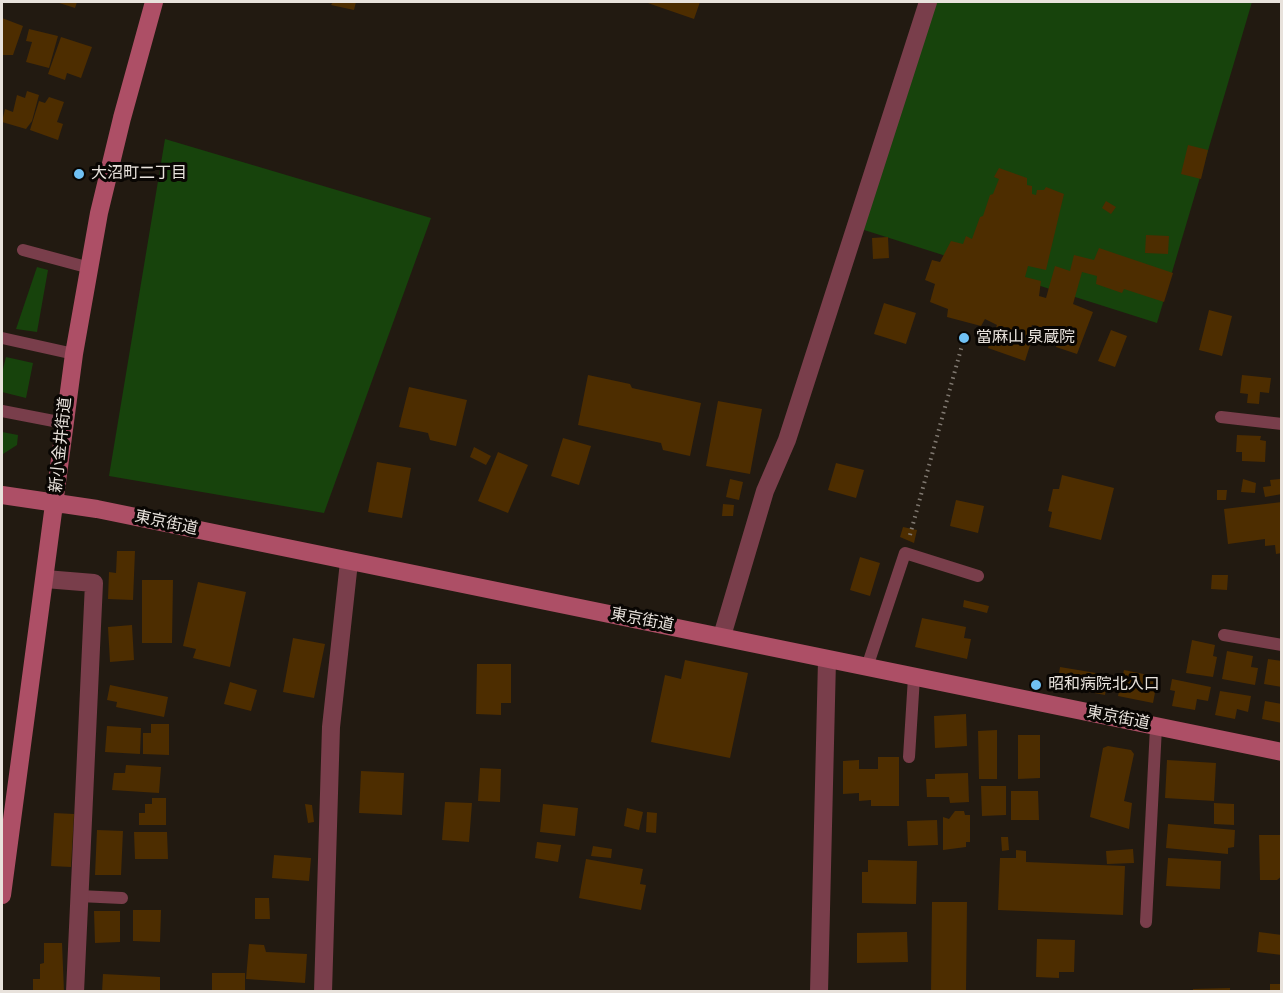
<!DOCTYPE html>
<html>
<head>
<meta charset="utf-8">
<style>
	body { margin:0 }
	#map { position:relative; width:1283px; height:993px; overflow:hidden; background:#221a11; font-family:"Source Sans 3",sans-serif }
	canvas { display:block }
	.frame { position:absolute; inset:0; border:3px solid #e8e2dc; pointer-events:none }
</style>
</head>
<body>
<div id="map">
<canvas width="1283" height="993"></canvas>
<div class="frame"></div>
</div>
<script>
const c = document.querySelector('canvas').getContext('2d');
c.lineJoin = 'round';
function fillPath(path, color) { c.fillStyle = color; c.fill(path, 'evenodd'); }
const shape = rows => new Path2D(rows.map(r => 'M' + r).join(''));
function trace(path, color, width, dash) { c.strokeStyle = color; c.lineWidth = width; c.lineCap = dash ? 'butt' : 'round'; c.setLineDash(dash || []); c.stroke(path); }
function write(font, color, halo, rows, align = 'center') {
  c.font = font + ' "Source Sans 3","Noto Sans JP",sans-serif'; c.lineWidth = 6; c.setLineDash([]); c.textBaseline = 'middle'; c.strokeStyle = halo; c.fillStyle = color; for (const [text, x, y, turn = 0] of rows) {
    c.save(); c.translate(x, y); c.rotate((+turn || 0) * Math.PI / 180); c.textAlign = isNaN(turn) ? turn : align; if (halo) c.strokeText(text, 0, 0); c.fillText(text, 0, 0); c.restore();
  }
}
fillPath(shape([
	[934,2,1252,2,1157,323,861,229],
	[165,139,431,218,324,513,109,476],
	[37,267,48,270,37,332,16,329],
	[6,357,33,363,26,398,2,392,2,373],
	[2,432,18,435,17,445,3,454]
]), '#17430c');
fillPath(shape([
	[56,2,77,2,75,8],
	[333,2,356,2,354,10,331,5],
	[645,2,700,2,694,19],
	[2,18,23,26,13,55,3,55,2,51],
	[29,29,58,36,49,68,26,62,32,42,26,41],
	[61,37,92,47,81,78,67,73,65,80,48,74],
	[27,91,39,95,32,121,26,129,2,122,5,109,13,112,17,95,25,98],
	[49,97,64,102,57,122,63,124,58,140,30,130,39,101,45,103],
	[1188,145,1208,150,1201,179,1181,174],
	[999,168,1027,178,1027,185,1032,186,1032,194,1036,195,1037,190,1044,190,1046,187,1064,194,1046,270,1028,266,1025,277,1041,281,1039,296,1046,298,1055,266,1070,271,1074,255,1094,260,1099,248,1173,273,1164,302,1124,289,1122,293,1096,284,1097,276,1082,272,1073,304,1093,312,1077,354,1056,347,1057,334,1032,325,1028,338,1032,339,1025,361,988,348,997,325,985,319,981,326,947,317,948,309,930,302,935,284,925,280,932,260,940,262,951,241,963,244,966,236,972,239,980,217,983,216,990,195,993,194,999,179,994,177],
	[1106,201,1116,207,1111,214,1102,208],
	[1146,235,1169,236,1168,254,1145,253],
	[888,237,889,258,873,259,872,238],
	[884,303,916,313,906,344,874,334],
	[1209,310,1232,316,1222,356,1199,350],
	[1111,330,1127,336,1115,367,1098,361],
	[588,375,630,384,632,388,701,403,690,456,663,450,661,443,578,425],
	[1242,375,1271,378,1269,393,1260,392,1259,404,1247,403,1248,394,1240,393],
	[409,387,467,400,456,446,430,440,428,433,399,427],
	[718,401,762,409,750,474,706,466],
	[1237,435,1261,436,1260,440,1266,441,1265,462,1242,461,1242,452,1236,452],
	[563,438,591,446,579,485,551,476],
	[474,447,491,456,486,465,470,457],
	[498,452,528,465,508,513,478,501],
	[377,462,411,468,402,518,368,512],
	[836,463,864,470,856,498,828,490],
	[1062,475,1114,488,1101,540,1049,527,1052,512,1048,511,1053,489,1059,489],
	[730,479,743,482,739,500,726,497],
	[1243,479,1256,483,1255,493,1241,492],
	[1280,479,1282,494,1265,497,1263,487,1271,486,1270,480],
	[1217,490,1227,490,1226,500,1217,500],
	[956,500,984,506,978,533,950,526],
	[1282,502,1282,553,1276,554,1275,545,1265,546,1265,539,1228,544,1224,509],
	[723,504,734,505,733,516,722,516],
	[903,527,917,530,914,543,900,537],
	[117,551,135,551,133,600,108,599,109,572,116,573],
	[860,557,880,563,870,596,850,590],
	[1212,575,1228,575,1227,590,1211,589],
	[142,580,173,580,172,643,142,643],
	[198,582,246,592,230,667,193,658,196,649,183,646],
	[964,600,989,606,987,613,963,607],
	[922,618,966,627,964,638,971,639,967,659,915,647],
	[132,625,134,660,110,662,108,627],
	[293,638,325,644,314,698,283,692],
	[1192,640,1215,645,1213,656,1217,657,1213,677,1186,673],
	[1227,651,1253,656,1251,667,1258,668,1255,685,1222,679],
	[1268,659,1282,661,1282,687,1264,684],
	[685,660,748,673,730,758,651,742,665,675,681,679],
	[477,664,511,664,511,703,501,703,501,715,476,714],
	[1060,667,1108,675,1105,695,1057,686],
	[1124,670,1158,677,1153,703,1118,696],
	[1172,679,1211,687,1208,701,1197,699,1195,710,1172,706,1175,691,1170,690],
	[230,682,257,690,251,711,224,704],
	[110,685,168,697,164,717,116,707,117,702,107,700],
	[1220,691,1251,696,1248,712,1237,709,1235,719,1215,715],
	[1265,701,1282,704,1282,723,1262,719],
	[966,714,967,746,935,748,934,716],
	[151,724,169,724,169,755,143,754,143,733,151,733],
	[107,726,141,728,140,754,105,752],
	[997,730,997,779,979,779,978,731],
	[1018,735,1040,735,1040,778,1018,779],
	[1108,746,1131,750,1134,754,1124,801,1132,803,1129,829,1090,817,1103,748],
	[878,757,899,757,899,806,871,806,871,800,859,801,859,793,843,794,843,761,859,760,859,769,878,769],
	[1167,760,1216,763,1214,801,1165,798],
	[126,765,161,767,159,793,112,790,114,773,125,773],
	[480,768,501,769,500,802,478,801],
	[361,771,404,773,402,815,359,813],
	[968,773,969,802,950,803,949,797,927,797,926,779,935,779,935,774],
	[981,786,1006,786,1006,815,982,816],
	[1011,791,1038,791,1039,820,1011,820],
	[152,798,166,798,166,825,139,825,139,813,145,813,145,804,152,804],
	[445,802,472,803,469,842,442,840],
	[1214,803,1234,804,1234,825,1214,824],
	[305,804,312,805,314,822,308,823],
	[543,804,578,808,575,836,540,832],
	[627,808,643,812,639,830,624,826],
	[955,811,964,811,965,815,970,815,970,842,966,842,966,847,943,850,943,817,949,819],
	[647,812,657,813,656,833,646,832],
	[54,813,74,814,71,867,51,866],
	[937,820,938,845,908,846,907,821],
	[1168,824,1235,830,1234,847,1228,848,1228,854,1166,848],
	[97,830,123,831,121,875,95,875],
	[134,832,167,832,168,859,135,859],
	[1259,835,1282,835,1282,876,1277,880,1260,880],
	[1001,837,1008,837,1009,850,1002,851],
	[537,842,561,845,558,862,535,858],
	[593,846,612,849,611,858,591,856],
	[1133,849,1134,863,1107,864,1106,851],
	[1016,850,1026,851,1026,862,1125,866,1123,915,998,910,1000,858,1016,858],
	[274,855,311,858,309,881,272,878],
	[1168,858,1221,861,1220,889,1166,886],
	[586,859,643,869,640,884,646,885,641,910,579,898],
	[868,860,917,861,916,904,862,903,862,872,868,872],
	[255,898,269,898,270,919,255,919],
	[932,902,967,902,966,992,931,992],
	[133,910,161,910,160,942,133,941],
	[94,911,120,911,120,942,95,943],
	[907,932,908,962,857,963,857,933],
	[1259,932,1282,935,1282,955,1257,952],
	[1037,939,1075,940,1074,972,1059,972,1059,978,1036,977],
	[44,943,62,943,64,992,33,992,33,979,40,979,40,964,44,963],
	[249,944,264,945,266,952,307,954,305,983,246,979],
	[212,973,245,973,245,992,212,992],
	[103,974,160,977,160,992,102,992],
	[1270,984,1282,984,1282,992,1270,992],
	[1230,988,1230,992,1193,992,1193,989]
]), '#4d2d00');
trace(shape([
	[910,535,964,338]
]), '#807971', 4, [1.5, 4.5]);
trace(shape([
	[23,250,90,268],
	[2,338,74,354],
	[2,411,64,423],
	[1221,417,1282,424],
	[1224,635,1282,645],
	[867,667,905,553,978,576],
	[909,757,914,677],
	[79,896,122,898],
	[1146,922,1156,727]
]), '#793e4b', 12);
trace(shape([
	[45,579,94,583,75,992],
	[722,636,765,491,787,440,928,2],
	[323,992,331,727,349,562],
	[819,992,827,660]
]), '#793e4b', 18);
trace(shape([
	[2,495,97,509,1282,752],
	[2,895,74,354,99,213,122,118,154,2]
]), '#ad4f66', 18);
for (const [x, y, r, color] of [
	[79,174,6,"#70c1f4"],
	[964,338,6,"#70c1f4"],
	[1036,685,6,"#70c1f4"]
]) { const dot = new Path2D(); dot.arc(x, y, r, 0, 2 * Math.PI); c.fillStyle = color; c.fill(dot); trace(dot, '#090603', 2); }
write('16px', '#e8e2dc', '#090603', [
	["大沼町二丁目",91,174],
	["當麻山 泉蔵院",976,338],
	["昭和病院北入口",1048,685]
], 'left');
write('16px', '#e8e2dc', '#090603', [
	["新小金井街道",62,445,-84],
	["東京街道",166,524,12],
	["東京街道",642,621,11],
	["東京街道",1118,719,11]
]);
</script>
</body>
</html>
